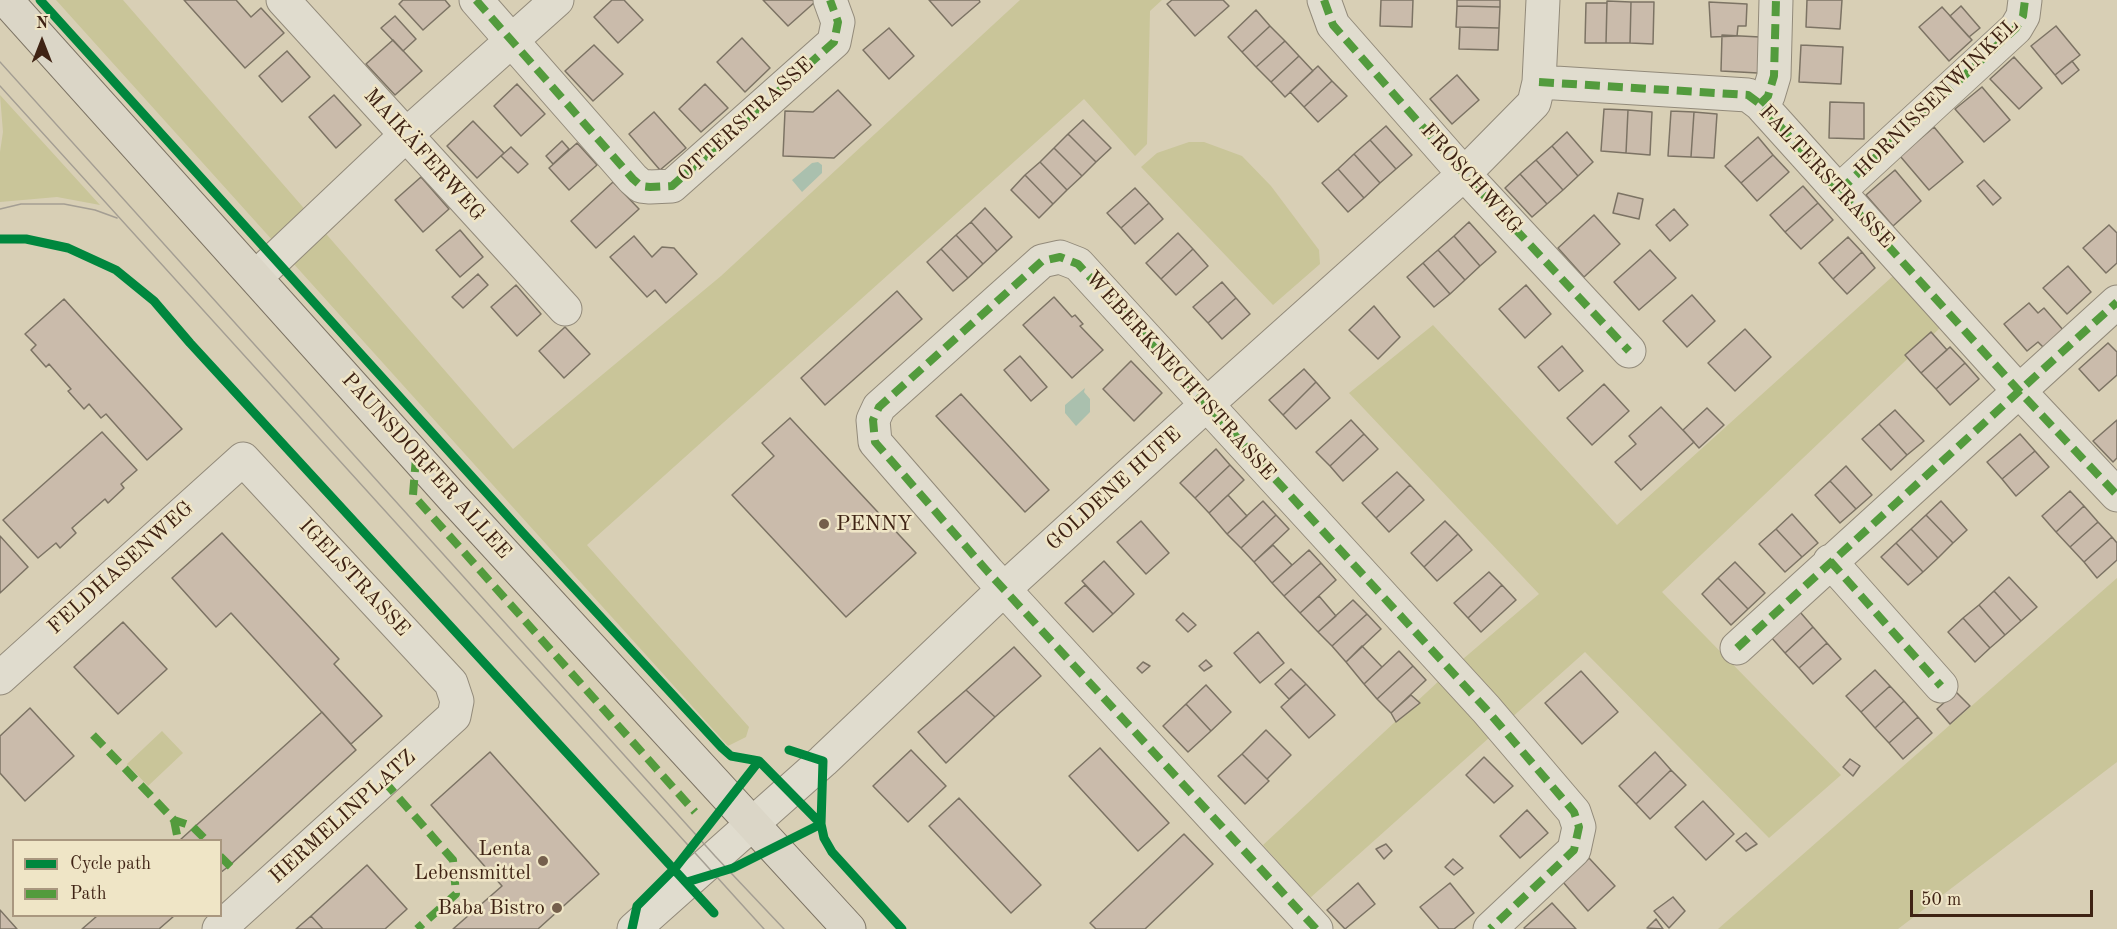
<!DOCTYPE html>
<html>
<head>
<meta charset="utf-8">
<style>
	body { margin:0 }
	#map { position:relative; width:2117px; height:929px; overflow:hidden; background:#d8cfb5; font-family:"Old Standard TT",serif }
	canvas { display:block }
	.legend { position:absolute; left:12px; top:839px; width:210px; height:78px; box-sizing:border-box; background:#efe5c6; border:2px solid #a9977f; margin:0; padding:8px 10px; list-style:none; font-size:18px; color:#3f2314 }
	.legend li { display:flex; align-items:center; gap:12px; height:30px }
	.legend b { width:30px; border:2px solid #a9977f }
	.north { position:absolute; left:12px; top:12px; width:60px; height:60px; -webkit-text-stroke:4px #efe5c6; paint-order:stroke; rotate:0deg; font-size:16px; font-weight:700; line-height:24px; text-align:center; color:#3f2314 }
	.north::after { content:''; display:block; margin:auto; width:21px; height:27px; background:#3f2314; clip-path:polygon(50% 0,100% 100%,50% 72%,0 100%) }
	.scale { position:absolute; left:1910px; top:890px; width:183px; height:27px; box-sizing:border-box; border:3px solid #3f2314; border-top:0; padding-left:8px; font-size:18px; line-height:21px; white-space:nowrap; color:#3f2314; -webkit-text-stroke:4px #efe5c6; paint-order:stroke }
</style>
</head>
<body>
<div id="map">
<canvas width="2117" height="929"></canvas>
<ul class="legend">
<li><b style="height:8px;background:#00873e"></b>Cycle path</li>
<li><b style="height:8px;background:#539b3d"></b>Path</li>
</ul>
<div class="north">N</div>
<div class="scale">50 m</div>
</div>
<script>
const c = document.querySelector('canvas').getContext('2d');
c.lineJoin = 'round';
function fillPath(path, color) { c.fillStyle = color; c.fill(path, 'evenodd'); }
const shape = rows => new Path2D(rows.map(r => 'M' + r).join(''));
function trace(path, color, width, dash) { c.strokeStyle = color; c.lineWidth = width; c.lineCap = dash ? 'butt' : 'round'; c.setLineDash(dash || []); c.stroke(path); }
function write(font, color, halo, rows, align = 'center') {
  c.font = font + ' "Old Standard TT",serif'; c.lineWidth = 5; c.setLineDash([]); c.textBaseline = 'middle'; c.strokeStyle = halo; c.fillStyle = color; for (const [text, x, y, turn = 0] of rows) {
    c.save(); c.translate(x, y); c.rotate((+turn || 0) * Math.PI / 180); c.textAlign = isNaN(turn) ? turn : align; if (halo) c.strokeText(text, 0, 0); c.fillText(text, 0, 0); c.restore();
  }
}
fillPath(shape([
	[56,0,123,0,513,449,721,276,1020,0,1162,0,1150,11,1147,144,1135,156,1084,99,587,545,749,727,746,737,728,746],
	[0,95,100,205,57,197,0,202,0,152,3,132],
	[1189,142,1204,142,1242,156,1271,186,1319,250,1320,264,1273,305,1141,167,1157,153],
	[1893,276,1941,327,1662,592,1841,775,1769,838,1585,652,1310,898,1263,845,1456,665,1539,594,1349,393,1433,325,1617,525],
	[2117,578,2117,762,1898,929,1718,929],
	[162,731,183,753,148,786,127,764]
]), '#c9c599');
fillPath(shape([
	[818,162,822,165,822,173,802,192,792,180,812,163],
	[1085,388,1084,392,1090,399,1090,412,1076,426,1065,413,1065,405]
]), '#aac0ae');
const building = shape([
	[184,0,236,0,251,17,261,8,284,33,245,68,184,0],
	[403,0,445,0,450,6,423,30,399,4,403,0],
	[612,0,624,0,643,20,618,43,594,17,612,0],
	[763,0,814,0,815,2,788,26,763,0],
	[929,0,979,0,980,2,952,26,929,0],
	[1172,0,1223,0,1229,6,1195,36,1167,4,1172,0],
	[1381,0,1413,0,1412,27,1380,26,1381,0],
	[1457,0,1500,0,1500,7,1457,6,1457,0],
	[1807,0,1842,0,1840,29,1806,27,1807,0],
	[1607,1,1631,2,1630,43,1606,43,1607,1],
	[1631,2,1654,2,1653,44,1630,43,1631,2],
	[1709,2,1747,4,1746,26,1738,26,1737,36,1711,37,1709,2],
	[1586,3,1607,3,1606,43,1585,43,1586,3],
	[1457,6,1500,7,1499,28,1456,27,1457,6],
	[1961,6,1980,28,1969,37,1950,16,1961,6],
	[1942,7,1972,40,1949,61,1919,27,1942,7],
	[1256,10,1270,26,1242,52,1228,37,1256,10],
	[395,16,416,39,403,51,381,28,395,16],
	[1270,26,1285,41,1256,67,1242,52,1270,26],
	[2056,26,2080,55,2055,75,2031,46,2056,26],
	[1460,27,1499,28,1498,50,1459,49,1460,27],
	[889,28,914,56,889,79,863,50,889,28],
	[1722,35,1760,37,1758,73,1721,71,1722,35],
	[742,38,770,68,745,92,717,62,742,38],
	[393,40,422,71,395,95,366,64,393,40],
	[1285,41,1299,56,1271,82,1256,67,1285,41],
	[594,45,623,74,593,101,565,71,594,45],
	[1801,45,1843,47,1841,84,1799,82,1801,45],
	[287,51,310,77,282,102,259,76,287,51],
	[1299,56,1313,71,1285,97,1271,82,1299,56],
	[2014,57,2042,88,2019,109,1990,79,2014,57],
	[2072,61,2079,70,2062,84,2055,75,2072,61],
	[1318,66,1332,81,1304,107,1290,92,1318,66],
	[1457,75,1479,100,1452,124,1430,99,1457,75],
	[1332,81,1347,96,1318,122,1304,107,1332,81],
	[517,84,545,114,521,136,494,106,517,84],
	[705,84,728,108,701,132,679,109,705,84],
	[1982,87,2010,120,1984,142,1955,109,1982,87],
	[838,90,871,125,834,158,783,156,785,111,813,112,838,90],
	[334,95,361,125,336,148,309,117,334,95],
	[1830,102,1864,103,1864,139,1829,138,1830,102],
	[1604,109,1628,110,1626,153,1601,151,1604,109],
	[1628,110,1652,112,1650,155,1626,153,1628,110],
	[1671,111,1694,112,1691,157,1668,156,1671,111],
	[654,112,686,148,660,170,629,134,654,112],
	[1694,112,1717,114,1714,158,1691,157,1694,112],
	[1083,120,1111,148,1096,162,1068,134,1083,120],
	[473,121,504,153,477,178,447,146,473,121],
	[1386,126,1412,155,1396,169,1370,140,1386,126],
	[1934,127,1963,162,1929,190,1900,156,1934,127],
	[1567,132,1593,162,1578,176,1552,146,1567,132],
	[1068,134,1096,162,1082,176,1054,148,1068,134],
	[1758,137,1773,155,1741,183,1725,166,1758,137],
	[1370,140,1396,169,1380,183,1354,154,1370,140],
	[562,141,569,149,553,164,546,156,562,141],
	[577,143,597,165,569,190,549,168,577,143],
	[1552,146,1578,176,1563,190,1536,160,1552,146],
	[511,147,528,164,518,173,501,156,511,147],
	[1054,148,1082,176,1067,190,1040,162,1054,148],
	[1354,154,1380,183,1364,198,1338,169,1354,154],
	[1773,155,1789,172,1757,201,1741,183,1773,155],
	[1536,160,1563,190,1547,204,1520,174,1536,160],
	[1040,162,1067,190,1053,204,1025,175,1040,162],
	[1338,169,1364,198,1348,212,1322,183,1338,169],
	[1895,170,1921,201,1893,226,1866,195,1895,170],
	[1520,174,1547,204,1532,217,1505,188,1520,174],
	[1025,175,1053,204,1039,218,1011,190,1025,175],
	[421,177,449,209,423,232,395,200,421,177],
	[1984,180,2001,198,1993,205,1977,186,1984,180],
	[613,182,639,209,596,248,571,221,613,182],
	[1803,186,1818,203,1785,232,1770,215,1803,186],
	[1135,188,1149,203,1121,228,1107,213,1135,188],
	[1618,193,1643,199,1639,219,1613,213,1618,193],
	[1149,203,1163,219,1135,244,1121,228,1149,203],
	[1818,203,1833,220,1801,249,1785,232,1818,203],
	[985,208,1012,237,997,251,971,222,985,208],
	[1674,209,1688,225,1670,241,1656,225,1674,209],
	[1594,215,1620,244,1584,277,1558,248,1594,215],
	[971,222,997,251,983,264,956,235,971,222],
	[1469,222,1496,252,1480,266,1454,236,1469,222],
	[2109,225,2117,233,2117,263,2106,273,2083,248,2109,225],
	[460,230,483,257,460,277,436,250,460,230],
	[1178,233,1193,249,1161,279,1146,263,1178,233],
	[956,235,983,264,968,278,941,249,956,235],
	[634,236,652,257,662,247,674,248,697,274,666,303,655,290,647,297,610,257,634,236],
	[1454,236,1480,266,1465,280,1438,250,1454,236],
	[1848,237,1862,252,1833,279,1819,263,1848,237],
	[941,249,968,278,953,291,927,262,941,249],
	[1193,249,1208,266,1176,295,1161,279,1193,249],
	[1438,250,1465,280,1450,294,1423,263,1438,250],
	[1650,250,1676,278,1639,310,1614,282,1650,250],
	[1862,252,1875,268,1847,294,1833,279,1862,252],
	[1423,263,1450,294,1434,307,1407,277,1423,263],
	[2068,266,2091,292,2067,314,2043,288,2068,266],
	[478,274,488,285,463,308,452,297,478,274],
	[1222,282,1236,298,1208,323,1193,307,1222,282],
	[516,285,541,314,517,336,491,307,516,285],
	[1526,285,1551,314,1525,338,1499,309,1526,285],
	[897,291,922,319,825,405,801,378,897,291],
	[1692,295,1715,321,1687,347,1663,321,1692,295],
	[1054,297,1072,317,1075,315,1083,324,1080,326,1103,350,1072,378,1023,325,1054,297],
	[1236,298,1250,314,1222,339,1208,323,1236,298],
	[64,299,182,429,147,460,106,414,101,418,89,404,84,409,68,391,71,389,49,364,46,367,31,350,36,345,25,334,64,299],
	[2029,303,2038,313,2044,308,2064,331,2044,348,2038,342,2027,351,2004,324,2029,303],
	[1374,306,1400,337,1378,359,1349,330,1374,306],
	[565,327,590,354,564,378,539,351,565,327],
	[1745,329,1771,357,1735,391,1708,363,1745,329],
	[1931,332,1947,350,1921,373,1905,355,1931,332],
	[2108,343,2117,352,2117,375,2099,391,2079,369,2108,343],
	[1562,346,1583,371,1559,391,1538,367,1562,346],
	[1950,347,1965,363,1936,389,1921,373,1950,347],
	[1020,356,1047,387,1031,401,1004,370,1020,356],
	[1131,361,1162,393,1134,421,1103,389,1131,361],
	[1965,363,1979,379,1950,405,1936,389,1965,363],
	[1304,369,1316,382,1283,415,1269,400,1304,369],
	[1316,382,1330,398,1296,429,1283,415,1316,382],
	[1604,384,1629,411,1592,445,1567,418,1604,384],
	[961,394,1049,490,1025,512,936,416,961,394],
	[1661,407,1694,442,1641,490,1615,462,1636,444,1629,436,1661,407],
	[1707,408,1724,425,1699,448,1683,430,1707,408],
	[1895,410,1924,441,1907,455,1879,424,1895,410],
	[790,418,916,553,846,617,732,495,774,456,762,443,790,418],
	[1351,420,1364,434,1330,466,1316,452,1351,420],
	[2117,420,2117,458,2113,462,2093,441,2117,420],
	[1879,424,1907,455,1891,470,1862,439,1879,424],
	[102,432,137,470,121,484,124,488,108,503,105,499,72,528,76,533,60,548,56,543,38,558,3,520,102,432],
	[1364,434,1378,449,1343,481,1330,466,1364,434],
	[2020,434,2035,451,2002,479,1987,462,2020,434],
	[1216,449,1230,465,1195,498,1180,483,1216,449],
	[2035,451,2049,467,2016,496,2002,479,2035,451],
	[1230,465,1244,480,1209,513,1195,498,1230,465],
	[1846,466,1872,495,1856,509,1830,481,1846,466],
	[1397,472,1410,485,1376,518,1362,503,1397,472],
	[1830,481,1856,509,1840,523,1815,495,1830,481],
	[1410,485,1424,500,1389,532,1376,518,1410,485],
	[2070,491,2084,506,2056,532,2042,516,2070,491],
	[1228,495,1247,516,1227,534,1209,513,1228,495],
	[1263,501,1276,515,1241,548,1227,534,1263,501],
	[1941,501,1967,530,1953,543,1926,515,1941,501],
	[2084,506,2098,522,2070,547,2056,532,2084,506],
	[1792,514,1818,543,1802,557,1776,529,1792,514],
	[1276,515,1289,529,1254,562,1241,548,1276,515],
	[1926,515,1953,543,1938,558,1911,529,1926,515],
	[1141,521,1169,553,1146,574,1117,542,1141,521],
	[1445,521,1458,534,1424,567,1411,553,1445,521],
	[2098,522,2112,537,2084,562,2070,547,2098,522],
	[1776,529,1802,557,1785,572,1759,544,1776,529],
	[1911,529,1938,558,1923,572,1896,543,1911,529],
	[222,533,339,659,334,664,382,716,351,744,231,613,216,627,172,578,222,533],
	[1458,534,1472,550,1437,581,1424,567,1458,534],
	[0,536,28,567,0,593,0,536],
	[2112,537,2117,543,2117,560,2097,578,2084,562,2112,537],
	[1896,543,1923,572,1908,585,1881,557,1896,543],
	[1273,545,1292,565,1272,583,1254,562,1273,545],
	[1309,550,1321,563,1284,596,1272,583,1309,550],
	[1104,561,1134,594,1113,614,1082,581,1104,561],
	[1735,562,1765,593,1748,609,1718,578,1735,562],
	[1321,563,1336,580,1300,613,1284,596,1321,563],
	[1489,572,1502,585,1468,618,1454,603,1489,572],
	[2009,577,2037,607,2021,621,1994,591,2009,577],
	[1718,578,1748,609,1731,625,1702,594,1718,578],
	[1085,585,1113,614,1093,632,1065,603,1085,585],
	[1502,585,1516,600,1481,632,1468,618,1502,585],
	[1994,591,2021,621,2005,635,1979,605,1994,591],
	[1319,596,1336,616,1318,632,1300,613,1319,596],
	[1353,600,1367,614,1332,646,1318,632,1353,600],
	[1979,605,2005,635,1990,648,1963,618,1979,605],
	[1800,612,1813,627,1785,653,1771,637,1800,612],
	[1183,613,1196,625,1188,632,1176,620,1183,613],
	[1367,614,1381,629,1346,662,1332,646,1367,614],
	[1963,618,1990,648,1975,662,1948,632,1963,618],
	[123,622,167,669,118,714,74,667,123,622],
	[1813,627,1827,643,1799,668,1785,653,1813,627],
	[1258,632,1284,663,1260,683,1234,653,1258,632],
	[1827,643,1841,659,1813,684,1799,668,1827,643],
	[1362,646,1382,667,1364,684,1346,662,1362,646],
	[1014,647,1041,676,995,717,966,690,1014,647],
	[1399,651,1413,666,1377,699,1364,684,1399,651],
	[1206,660,1212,666,1204,671,1199,666,1206,660],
	[1143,662,1150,666,1142,673,1137,668,1143,662],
	[1413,666,1426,680,1391,713,1377,699,1413,666],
	[1291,669,1306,684,1289,699,1275,684,1291,669],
	[1875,670,1890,686,1861,712,1846,696,1875,670],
	[1581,671,1618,712,1582,744,1545,703,1581,671],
	[1306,684,1335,715,1309,738,1281,707,1306,684],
	[1206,685,1231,712,1211,731,1186,704,1206,685],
	[1890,686,1904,701,1875,728,1861,712,1890,686],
	[966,690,995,717,946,763,918,732,966,690],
	[1956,692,1970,706,1950,724,1937,709,1956,692],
	[1411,695,1420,703,1396,722,1391,713,1411,695],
	[1904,701,1918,717,1889,743,1875,728,1904,701],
	[1186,704,1211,731,1188,752,1163,726,1186,704],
	[30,708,74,756,25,801,0,773,0,736,30,708],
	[322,712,356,750,229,866,220,873,220,840,180,840,322,712],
	[1918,717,1932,733,1903,759,1889,743,1918,717],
	[1266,730,1291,755,1267,779,1242,754,1266,730],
	[1100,748,1169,823,1138,851,1069,776,1100,748],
	[911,750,946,786,908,822,873,786,911,750],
	[490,752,599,874,538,929,453,929,502,886,431,805,490,752],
	[1655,752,1671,770,1636,804,1619,786,1655,752],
	[1242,754,1269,781,1245,804,1218,776,1242,754],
	[1484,757,1513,786,1494,803,1466,775,1484,757],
	[1850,759,1860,766,1853,776,1843,767,1850,759],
	[1671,770,1686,785,1650,819,1636,804,1671,770],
	[959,798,1041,885,1011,913,929,826,959,798],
	[1703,801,1734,834,1706,860,1675,827,1703,801],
	[1527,810,1548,833,1520,858,1500,836,1527,810],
	[1746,833,1757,844,1746,851,1736,841,1746,833],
	[1184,834,1213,864,1145,929,1096,929,1090,923,1184,834],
	[1386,844,1392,851,1384,859,1376,849,1386,844],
	[1589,858,1615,886,1588,911,1563,882,1589,858],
	[1453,859,1463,868,1454,875,1445,867,1453,859],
	[367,865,407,909,385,929,323,929,311,916,367,865],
	[1358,883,1375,904,1345,929,1327,910,1358,883],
	[1450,883,1474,913,1454,929,1439,929,1420,907,1450,883],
	[1673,897,1685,911,1669,928,1654,911,1673,897],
	[1552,903,1576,929,1525,929,1524,928,1552,903],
	[0,910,17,929,0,929,0,910],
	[97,916,174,916,159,929,82,929,97,916],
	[311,916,323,929,296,929,311,916],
	[1656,919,1663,929,1647,928,1656,919]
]);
fillPath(building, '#cabbab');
trace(building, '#7c7364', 1.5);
const minor = shape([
	[283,0,565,309],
	[476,0,633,179,641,186,650,187,672,186,834,42,838,22,830,0],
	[1324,0,1333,25,1464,174,1629,351],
	[1539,82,1748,95,1760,104,2019,391,2117,495],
	[1760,104,1768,96,1774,76,1776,0],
	[1839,191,2016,28,2023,16,2025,0],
	[256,277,406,135,557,0],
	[1830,561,1941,686],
	[1737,648,2117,302],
	[0,678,243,459,451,683,457,701,454,716,219,929],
	[634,929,823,761,1004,589,1206,405,1464,174,1534,103,1539,82,1543,0],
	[1316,929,988,572,875,442,873,420,879,407,1042,261,1060,257,1078,264,1486,709,1574,812,1579,827,1574,850,1490,929]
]);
const major = shape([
	[6,0,454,499,849,929]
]);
trace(minor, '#928a7a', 35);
trace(major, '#7c7364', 35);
trace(minor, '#e0dcce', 33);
trace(major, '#dbd6c7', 33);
trace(shape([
	[0,62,715,856,784,929],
	[0,86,764,929],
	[0,209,21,204,64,204,95,210,117,218]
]), '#a49e93', 1.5);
trace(shape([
	[476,0,633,179,641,186,650,187,672,186,834,42,838,22,830,0],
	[1324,0,1333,25,1464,174,1629,351],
	[1539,82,1748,95,1760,104,2019,391,2117,495],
	[1760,104,1768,96,1774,76,1776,0],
	[1839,191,2016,28,2023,16,2025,0],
	[416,457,413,495,695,812],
	[1830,561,1941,686],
	[1737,648,2117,302],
	[93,735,174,820,192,826,206,840],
	[384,781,453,860,456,894,417,929],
	[174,820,178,840],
	[220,856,234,870],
	[1316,929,988,572,875,442,873,420,879,407,1042,261,1060,257,1078,264,1486,709,1574,812,1579,827,1574,850,1490,929]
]), '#539b3d', 8, [15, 8]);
trace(shape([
	[40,0,522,532,722,748,731,756,759,761,821,824],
	[0,239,26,239,68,248,116,270,154,301,190,343,714,913],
	[789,750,823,761,821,824,824,838,832,852,902,929],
	[687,882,733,868,821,824],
	[632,929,637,906,676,867,759,761]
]), '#00873e', 9);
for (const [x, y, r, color] of [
	[824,524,6,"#755f4c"],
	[543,861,6,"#755f4c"],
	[557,908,6,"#755f4c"]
]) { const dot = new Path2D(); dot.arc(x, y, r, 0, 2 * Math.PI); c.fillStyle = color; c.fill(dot); trace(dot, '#efe5c6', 2); }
write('21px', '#3f2314', '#efe5c6', [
	["HORNISSENWINKEL",1937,98,-44],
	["OTTERSTRASSE",746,120,-42],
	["MAIKÄFERWEG",424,155,48],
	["FALTERSTRASSE",1826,177,47],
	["FROSCHWEG",1471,179,48],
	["WEBERKNECHTSTRASSE",1180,376,48],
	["PAUNSDORFER ALLEE",426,466,48],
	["GOLDENE HUFE",1114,489,-42],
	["FELDHASENWEG",121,568,-42],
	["IGELSTRASSE",354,578,47],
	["HERMELINPLATZ",343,817,-42]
]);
write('21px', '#3f2314', '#efe5c6', [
	["PENNY",836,524,"left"],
	["Lenta",531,849],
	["Lebensmittel",531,873],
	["Baba Bistro",545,908]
], 'right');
</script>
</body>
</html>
